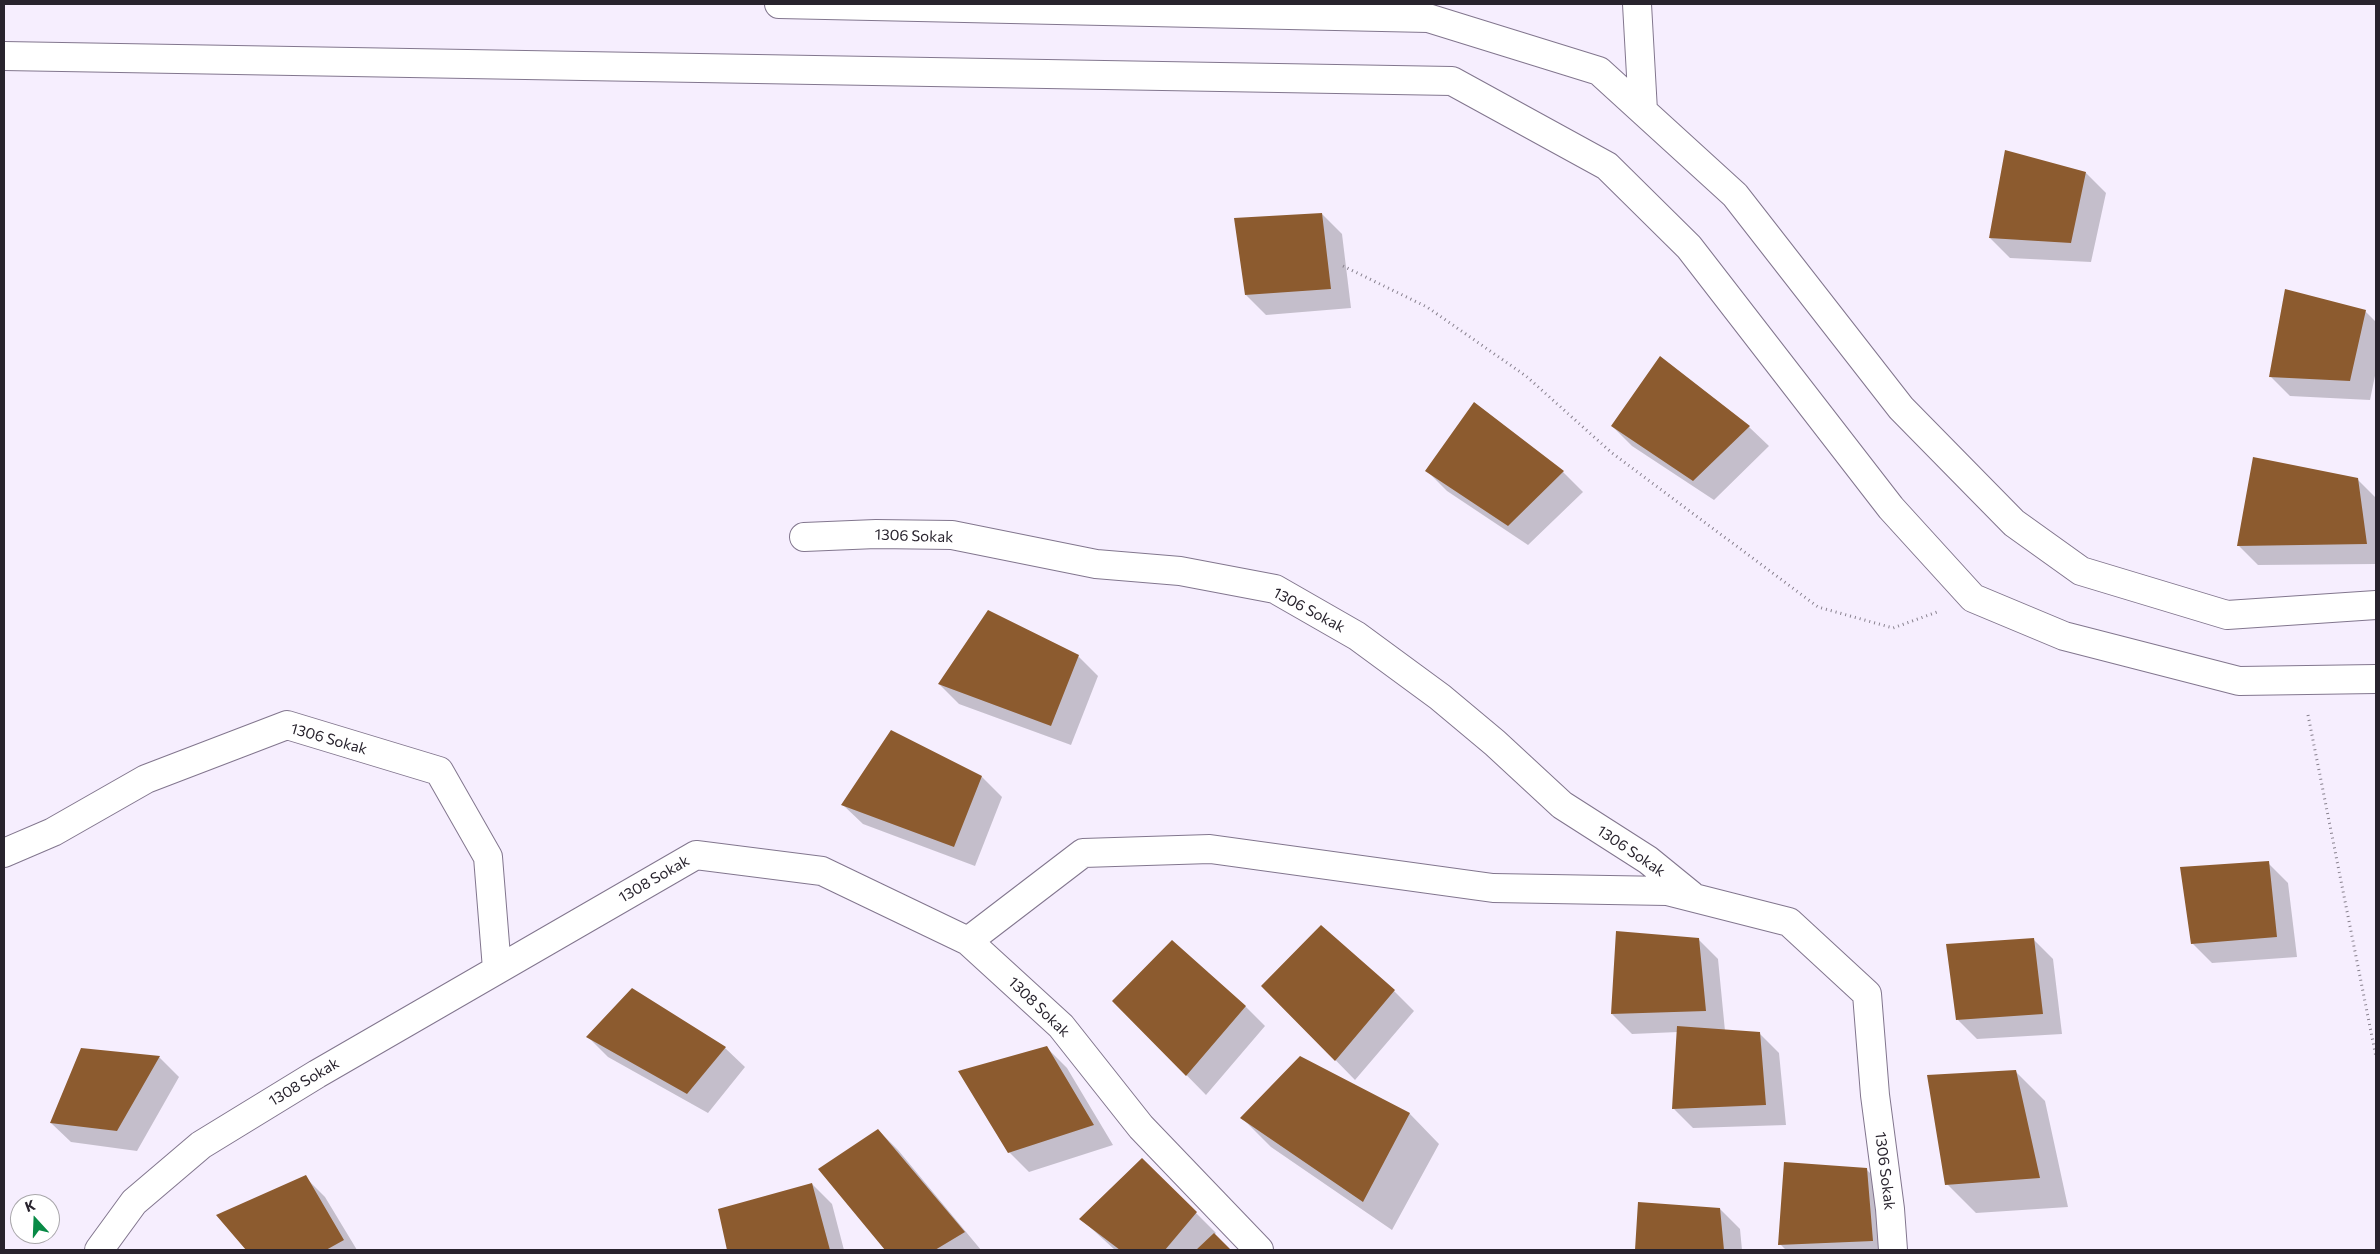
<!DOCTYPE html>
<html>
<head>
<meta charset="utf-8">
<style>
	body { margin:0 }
	#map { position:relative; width:2380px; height:1254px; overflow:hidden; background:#f6eefe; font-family:Commissioner,sans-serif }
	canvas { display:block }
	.frame { position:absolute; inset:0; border:5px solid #28232d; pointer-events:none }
	.north { position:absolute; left:10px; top:1194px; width:50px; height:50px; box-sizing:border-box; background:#fff; border:1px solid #a9a7ab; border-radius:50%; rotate:340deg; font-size:14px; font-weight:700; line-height:20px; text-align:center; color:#28232d }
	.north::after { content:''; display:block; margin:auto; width:18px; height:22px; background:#088a46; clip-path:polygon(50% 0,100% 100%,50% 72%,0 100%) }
</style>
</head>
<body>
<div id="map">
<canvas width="2380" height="1254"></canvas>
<div class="frame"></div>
<div class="north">K</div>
</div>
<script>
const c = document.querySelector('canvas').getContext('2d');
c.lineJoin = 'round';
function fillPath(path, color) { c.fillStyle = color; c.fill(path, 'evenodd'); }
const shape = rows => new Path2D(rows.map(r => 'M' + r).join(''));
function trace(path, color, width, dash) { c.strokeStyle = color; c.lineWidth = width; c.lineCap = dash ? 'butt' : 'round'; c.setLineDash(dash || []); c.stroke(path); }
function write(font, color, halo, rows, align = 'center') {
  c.font = font + ' Commissioner,sans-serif'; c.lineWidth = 5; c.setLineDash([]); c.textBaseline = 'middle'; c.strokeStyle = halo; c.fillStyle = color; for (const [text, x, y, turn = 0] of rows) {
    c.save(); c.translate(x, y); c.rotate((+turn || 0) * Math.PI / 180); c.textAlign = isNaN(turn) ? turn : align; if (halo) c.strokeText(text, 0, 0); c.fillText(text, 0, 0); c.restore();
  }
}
fillPath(shape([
	[2086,173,2106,193,2091,262,2010,258,1990,238],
	[1322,214,1342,234,1351,308,1266,315,1246,295],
	[2365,311,2376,322,2376,371,2370,400,2290,396,2270,376],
	[1475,403,1563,472,1583,492,1528,545,1447,491,1427,471],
	[1612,426,1749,427,1769,446,1714,500,1632,446],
	[2357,479,2376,498,2376,564,2258,565,2238,545],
	[1078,656,1098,676,1071,745,959,704,939,684],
	[982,777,1002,797,975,866,863,824,843,805],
	[2268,863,2288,883,2297,957,2212,963,2192,943],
	[1698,939,1718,959,1725,1031,1759,1033,1779,1053,1786,1125,1693,1128,1673,1108,1678,1032,1632,1034,1612,1014],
	[2033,939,2053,959,2062,1034,1977,1039,1957,1019],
	[1263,986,1394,991,1414,1011,1355,1080],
	[1114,1001,1245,1006,1265,1026,1206,1095],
	[588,1037,725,1048,745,1067,708,1113,608,1057],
	[1047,1048,1067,1068,1113,1145,1029,1172,1009,1152],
	[82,1049,159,1057,179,1077,137,1151,71,1142,51,1123],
	[1300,1058,1410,1114,1439,1144,1392,1230,1271,1147,1242,1118],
	[2015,1071,2045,1101,2068,1207,1976,1213,1947,1184],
	[878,1130,898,1150,981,1250,886,1250,820,1169],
	[1142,1159,1216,1233,1214,1235,1229,1250,1115,1250,1081,1219],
	[1866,1169,1886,1189,1892,1250,1786,1250,1780,1244],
	[305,1177,325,1197,357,1250,248,1250,218,1215],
	[812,1184,832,1204,844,1250,728,1250,719,1210],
	[1639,1203,1720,1209,1740,1229,1742,1250,1636,1250]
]), '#0003');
fillPath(shape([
	[2005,150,2086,172,2071,243,1989,238],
	[1322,213,1331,289,1245,295,1234,218],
	[2285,289,2366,310,2350,381,2269,377],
	[1660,356,1750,426,1693,481,1611,426],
	[1474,402,1564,471,1508,526,1425,471],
	[2253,457,2358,478,2367,544,2237,546],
	[988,610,1079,655,1051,726,938,684],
	[891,730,982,776,954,847,841,805],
	[2269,861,2277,937,2191,944,2180,867],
	[1321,925,1395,990,1335,1061,1261,986],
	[1616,931,1699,938,1706,1011,1611,1014],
	[2034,938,2043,1014,1956,1020,1946,944],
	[1172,940,1246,1006,1186,1076,1112,1001],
	[632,988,726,1047,687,1094,586,1037],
	[1677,1026,1760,1032,1766,1105,1672,1109],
	[1047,1046,1094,1125,1008,1153,958,1071],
	[81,1048,160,1056,117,1131,50,1123],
	[1300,1056,1410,1113,1363,1202,1240,1118],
	[2016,1070,2040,1178,1945,1185,1927,1075],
	[878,1129,965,1232,935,1250,885,1250,818,1169],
	[1142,1158,1197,1212,1165,1250,1120,1250,1079,1219],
	[1784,1162,1867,1168,1873,1241,1778,1245],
	[306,1175,344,1240,326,1250,246,1250,216,1215],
	[812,1183,830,1250,727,1250,718,1209],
	[1638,1202,1720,1208,1724,1250,1635,1250],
	[1214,1233,1231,1250,1196,1250]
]), '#8c5b2f');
const minor = shape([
	[779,4,1428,18,1599,71,1735,195,1901,408,2014,523,2081,571,2227,615,2376,605],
	[1637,4,1643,111],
	[4,56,1452,81,1607,166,1689,247,1891,508,1973,598,2064,636,2239,681,2376,679],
	[804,537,876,534,952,535,1096,564,1180,571,1275,589,1357,636,1440,697,1495,743,1562,805,1648,860,1691,895],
	[4,853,53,832,146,779,287,725,439,771,488,857,497,969],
	[968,941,1083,853,1210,849,1493,888,1667,891,1789,922,1867,994,1875,1095,1890,1209,1893,1250],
	[99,1250,134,1202,201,1145,317,1074,696,855,822,871,968,941,1061,1026,1141,1127,1259,1250]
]);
trace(minor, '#82768e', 30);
trace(shape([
	[1343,266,1427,307,1526,376,1612,453,1818,607,1893,628,1937,612],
	[2308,715,2376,1057]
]), '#88818e', 3, [1, 4]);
trace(minor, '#fff', 28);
write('15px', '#28232d', '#fff', [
	["1306 Sokak",914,536,2],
	["1306 Sokak",1309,610,28],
	["1306 Sokak",329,739,16],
	["1306 Sokak",1631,851,34],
	["1308 Sokak",654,879,-30],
	["1308 Sokak",1039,1007,44],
	["1308 Sokak",304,1082,-31],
	["1306 Sokak",1885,1171,83]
]);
</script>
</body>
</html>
